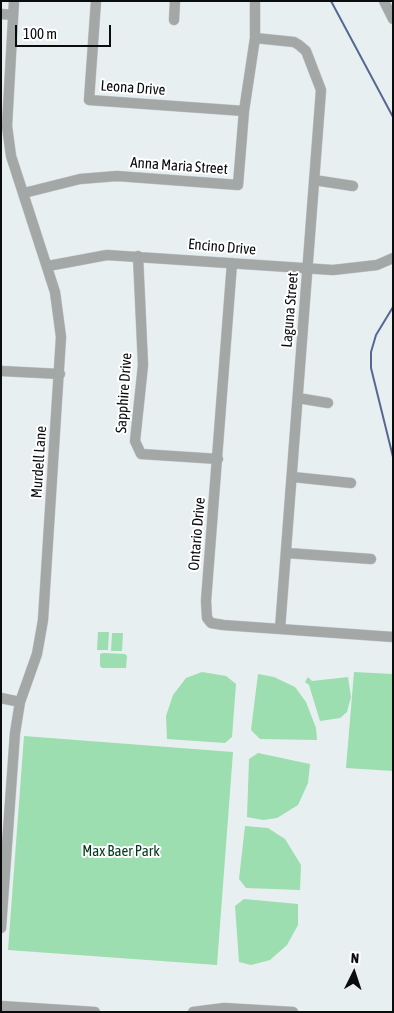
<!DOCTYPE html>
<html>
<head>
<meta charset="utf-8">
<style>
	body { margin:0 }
	#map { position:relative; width:394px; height:1013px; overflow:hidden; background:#e8eff1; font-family:"Asap Condensed",sans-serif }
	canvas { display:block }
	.frame { position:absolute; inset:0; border:2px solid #0a0c0d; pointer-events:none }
	.north { position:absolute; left:329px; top:948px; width:50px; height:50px; -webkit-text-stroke:4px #fff; paint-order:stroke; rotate:4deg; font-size:14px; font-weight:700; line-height:20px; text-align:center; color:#0a0c0d }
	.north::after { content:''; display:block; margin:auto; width:18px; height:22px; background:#0a0c0d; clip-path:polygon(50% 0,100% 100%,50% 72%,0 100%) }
	.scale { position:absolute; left:15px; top:25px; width:96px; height:22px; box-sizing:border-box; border:2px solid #0a0c0d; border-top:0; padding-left:6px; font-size:15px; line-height:18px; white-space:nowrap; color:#0a0c0d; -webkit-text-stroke:4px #fff; paint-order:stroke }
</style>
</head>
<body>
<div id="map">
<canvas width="394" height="1013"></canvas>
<div class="frame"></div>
<div class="north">N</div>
<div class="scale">100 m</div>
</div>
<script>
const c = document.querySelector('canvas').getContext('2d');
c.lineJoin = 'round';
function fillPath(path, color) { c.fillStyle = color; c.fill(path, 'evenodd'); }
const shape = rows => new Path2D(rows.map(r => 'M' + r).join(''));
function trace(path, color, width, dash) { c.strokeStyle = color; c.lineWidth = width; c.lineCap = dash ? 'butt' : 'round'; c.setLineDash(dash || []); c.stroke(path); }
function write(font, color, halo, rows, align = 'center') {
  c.font = font + ' "Asap Condensed",sans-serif'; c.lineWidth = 4; c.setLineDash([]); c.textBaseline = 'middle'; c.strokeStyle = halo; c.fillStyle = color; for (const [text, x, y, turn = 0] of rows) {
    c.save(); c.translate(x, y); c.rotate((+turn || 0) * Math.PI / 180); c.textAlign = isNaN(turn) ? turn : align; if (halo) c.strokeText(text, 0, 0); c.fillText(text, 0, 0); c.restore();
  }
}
fillPath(shape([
	[98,632,109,632,108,650,97,650],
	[112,633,123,633,122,651,111,651],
	[103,653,125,654,127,656,126,668,102,668,100,666,100,654],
	[202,672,226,676,236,684,232,737,225,743,167,739,166,716,173,695,186,678],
	[354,672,393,674,393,771,346,768],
	[258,674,274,677,295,687,306,702,316,728,317,740,260,739,251,730],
	[308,677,312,681,348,677,351,697,347,712,340,718,320,721,309,685,305,682],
	[24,736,233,752,217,965,8,950],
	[258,753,310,764,308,783,298,805,277,818,263,820,247,817,249,759],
	[245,826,268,828,285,839,301,865,300,890,246,888,239,879],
	[244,899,298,904,298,925,287,945,270,960,251,965,239,962,235,906]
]), '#9cdeaf');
trace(shape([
	[331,1,393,117],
	[393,307,376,335,371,352,371,368,393,457]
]), '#556894', 2);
const minor = shape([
	[96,1,89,100,244,111],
	[384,1,393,19],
	[1,14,13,15],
	[174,20,175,1],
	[255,38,294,42,299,45,306,51,321,90,280,629],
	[314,180,353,186],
	[24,193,80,179,117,176,238,185,244,111,255,38,255,1],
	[138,256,143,365,135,441,141,454,218,459],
	[232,263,206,601,207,618,211,623,223,625,393,637],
	[48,266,107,255,333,270,377,265,393,258],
	[1,371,60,374],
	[298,398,328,403],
	[293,477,351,483],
	[287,553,371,559],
	[1,698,20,702],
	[1,928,15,733,20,702,37,654,43,620,61,337,55,292,11,156,7,126,14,1],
	[1,1006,95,1012],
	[193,1012,224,1008,293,1012]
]);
trace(minor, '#c4cbcd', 11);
trace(minor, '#a3a7a6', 10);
write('15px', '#0a0c0d', '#fff', [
	["Leona Drive",133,88,4],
	["Anna Maria Street",179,166,4],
	["Encino Drive",222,247,5],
	["Laguna Street",290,310,-85],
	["Sapphire Drive",124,393,-86],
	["Murdell Lane",39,462,-86],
	["Ontario Drive",197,534,-85]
]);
write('15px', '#00391b', '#fff', [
	["Max Baer Park",121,851]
]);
</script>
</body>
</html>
